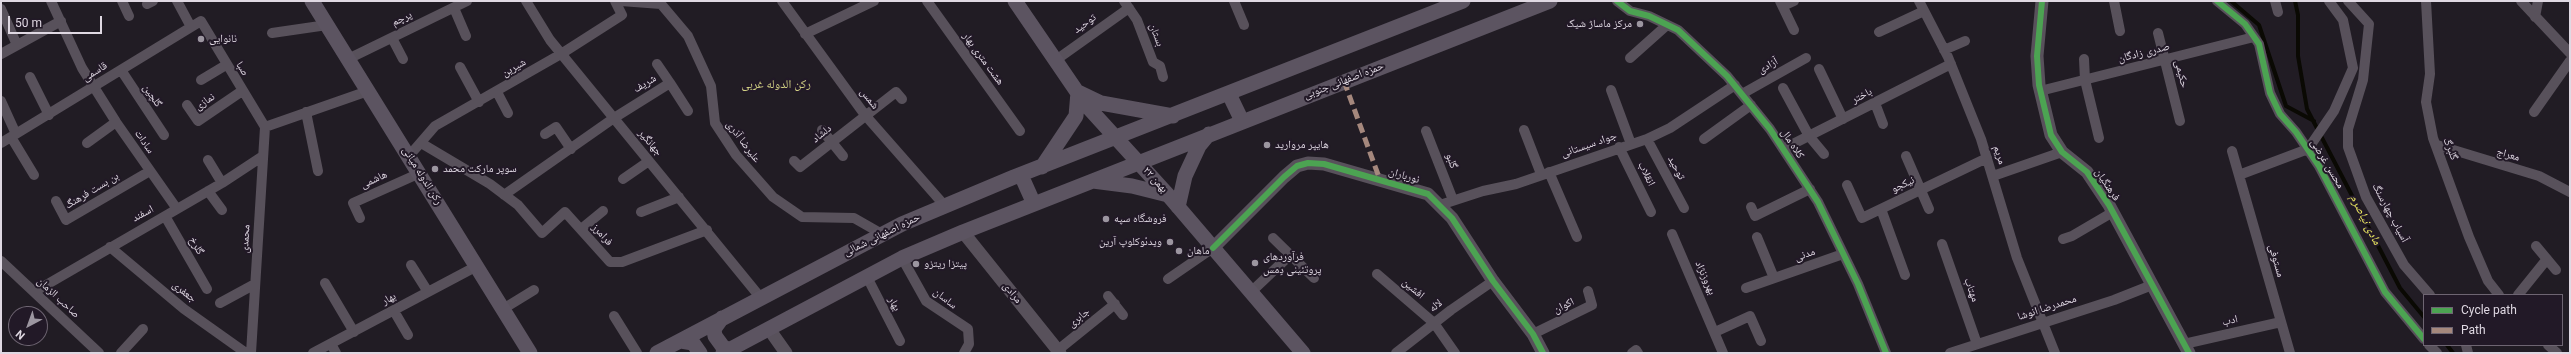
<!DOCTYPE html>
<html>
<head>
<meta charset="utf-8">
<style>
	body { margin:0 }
	#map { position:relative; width:2571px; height:354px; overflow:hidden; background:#211c24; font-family:Roboto,sans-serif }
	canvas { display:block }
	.frame { position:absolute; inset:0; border:2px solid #dfd8e2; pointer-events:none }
	.legend { position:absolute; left:2423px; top:294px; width:140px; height:52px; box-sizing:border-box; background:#221927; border:1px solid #6e6572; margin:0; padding:5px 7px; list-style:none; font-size:12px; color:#dfd8e2 }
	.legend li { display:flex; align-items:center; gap:8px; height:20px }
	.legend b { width:20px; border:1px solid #6e6572 }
	.north { position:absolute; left:8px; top:306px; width:40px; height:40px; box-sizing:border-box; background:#221927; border:1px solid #6e6572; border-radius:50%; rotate:221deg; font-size:11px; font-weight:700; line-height:16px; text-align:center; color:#dfd8e2 }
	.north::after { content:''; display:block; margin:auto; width:14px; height:18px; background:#9c96a0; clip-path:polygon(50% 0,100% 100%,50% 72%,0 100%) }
	.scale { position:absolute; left:8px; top:16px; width:94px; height:18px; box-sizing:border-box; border:2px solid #dfd8e2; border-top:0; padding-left:5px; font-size:12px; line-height:14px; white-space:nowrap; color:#dfd8e2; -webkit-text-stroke:3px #221927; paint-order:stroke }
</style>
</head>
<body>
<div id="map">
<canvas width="2571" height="354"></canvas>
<div class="frame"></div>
<ul class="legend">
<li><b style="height:5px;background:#4ca352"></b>Cycle path</li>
<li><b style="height:5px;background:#a5887d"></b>Path</li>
</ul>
<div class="north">N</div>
<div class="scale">50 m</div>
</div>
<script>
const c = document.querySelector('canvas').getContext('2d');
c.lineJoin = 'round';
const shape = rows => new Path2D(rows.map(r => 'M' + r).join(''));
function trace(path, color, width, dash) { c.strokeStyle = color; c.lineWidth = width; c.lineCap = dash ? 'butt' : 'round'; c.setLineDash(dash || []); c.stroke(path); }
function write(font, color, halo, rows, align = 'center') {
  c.font = font + ' Roboto,"Noto Naskh Arabic",sans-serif'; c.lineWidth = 4; c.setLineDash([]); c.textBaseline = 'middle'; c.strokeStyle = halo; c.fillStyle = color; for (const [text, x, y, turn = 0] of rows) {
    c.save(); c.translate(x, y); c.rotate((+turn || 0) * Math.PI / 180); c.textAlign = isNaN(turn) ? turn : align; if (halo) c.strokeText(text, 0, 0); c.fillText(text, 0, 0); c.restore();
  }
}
trace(shape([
	[2231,1,2259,25,2286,106,2314,121],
	[2295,1,2298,15,2298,56,2307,109,2400,288,2424,317],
	[2447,345,2453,353]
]), '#0a0903', 4);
trace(shape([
	[51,1,82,68,116,122,177,209],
	[122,1,129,16],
	[177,1,191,27],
	[526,1,550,40,760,297],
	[621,1,661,4,688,36,711,86,715,123,736,155,773,197,802,217,854,218,882,234],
	[782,1,865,115,945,206],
	[927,1,1020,131],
	[1124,1,1137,20,1153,62,1160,66,1163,77],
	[1234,1,1244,25],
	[1617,1,1630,11,1649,16,1678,30,1727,76,1770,129,1818,202,1858,284,1886,353],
	[1780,1,1794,30],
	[1919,1,1948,57,1981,139,2017,258,2055,353],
	[2114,1,2120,31],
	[2217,1,2245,24,2259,44,2270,93,2280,114,2296,132,2319,166,2385,292,2424,339],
	[2275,1,2278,12],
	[2348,1,2369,24,2363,80,2348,129,2348,147,2366,197,2404,265,2430,295],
	[2426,1,2430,74,2426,102,2433,138,2469,237,2488,281,2499,295],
	[2521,1,2570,53],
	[147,4,153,1],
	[1783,6,1794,1],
	[454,8,466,36],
	[1,9,17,45],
	[2535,17,2538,1],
	[1879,32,1924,11],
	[272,33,327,25],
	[2158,33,2180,121],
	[805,34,874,1],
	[392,38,403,59],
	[1944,50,1965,41],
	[1,54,61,21],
	[1630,58,1667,25],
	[348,59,467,1],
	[2084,59,2085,80,2099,138],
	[1056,60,1129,8],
	[460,67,479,102],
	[1819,69,1843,119],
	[121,70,164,135],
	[30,77,49,115],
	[201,80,226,65],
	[670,83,688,111],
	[1783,88,1809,136,1824,154],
	[1611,90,1631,144],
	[2040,91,2254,37],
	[497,92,508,113],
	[1742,94,1806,58],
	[1,101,16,134],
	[1875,103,1883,124],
	[187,105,198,121,242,91],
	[306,112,318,171],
	[2534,112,2570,61],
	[265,127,368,91],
	[822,130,843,156],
	[1524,130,1541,174],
	[1426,131,1453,200],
	[545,134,556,127,571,149],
	[11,137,34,175],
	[1647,139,1684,208],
	[1704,139,1751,105],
	[1,143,201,21,265,127],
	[87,143,116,122],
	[421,143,490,184,518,205,542,233,565,212,610,262,622,262,707,230],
	[2437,145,2539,176,2570,192],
	[1619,147,1651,212],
	[1783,149,1951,64],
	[2232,151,2290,353],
	[409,156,435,126,561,54,622,15,615,1],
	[1906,156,1929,209],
	[208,160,222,183],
	[794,161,800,167,896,92,902,99],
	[1549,172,1577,237],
	[2239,175,2308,149,2334,111,2353,68,2343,20,2329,1],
	[1993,176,2062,152],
	[623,179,649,161],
	[1847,185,1862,218,1987,158],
	[208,191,222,210],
	[504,195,614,118,670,83,657,64],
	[56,201,66,220,150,171],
	[1440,205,1483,191,1516,184,1647,139,1670,128,1735,85],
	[1751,207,1755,216,1810,189],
	[1881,209,1905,275],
	[641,212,679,197],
	[165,216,207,289],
	[360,218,353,203,420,173],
	[581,229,603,211],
	[1672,234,1723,353],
	[1757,237,1774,278],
	[1273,238,1314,278],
	[2063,239,2072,236,2113,212],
	[1942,244,1977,344],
	[2536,246,2556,270],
	[110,247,184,309,246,353],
	[902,258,926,301,968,329,969,344,964,353],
	[1,261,99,353],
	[411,265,428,292],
	[1377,274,1434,323,1455,353],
	[867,277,900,341],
	[1168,279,1213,248],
	[325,283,354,332],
	[1746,288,1843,254],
	[34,292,222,183,263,156],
	[1251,292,1289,256],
	[2518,295,2547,259],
	[1108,296,1123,315],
	[220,303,255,284],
	[503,309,534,290],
	[394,311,408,335],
	[614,316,637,353],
	[1715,332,1750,316,1761,341],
	[1533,334,1592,305,1588,291],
	[331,344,336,353],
	[2184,344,2281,322],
	[2429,345,2437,353],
	[2466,345,2468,353],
	[2548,345,2557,353],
	[1058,350,1115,304],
	[121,353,143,329],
	[251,353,265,127],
	[313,353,477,266],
	[1396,353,1451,310,1493,281],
	[1632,353,1636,350,1638,353],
	[1950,353,2114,300,2152,285]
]), '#58515b', 10);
trace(shape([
	[2042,1,2037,56,2039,85,2051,135,2062,152,2087,172,2109,205,2189,353],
	[963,232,1060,353],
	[1213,248,1284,177,1297,166,1308,163,1324,164,1428,194,1452,218,1493,281,1533,334,1543,353],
	[769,329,786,353]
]), '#58515b', 13);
trace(shape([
	[312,1,530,353],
	[1015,1,1086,105,1168,195,1303,353],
	[1078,92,1101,103,1173,116],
	[1229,94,1242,121],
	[1042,167,1076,116,1078,92],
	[1021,175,1034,204],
	[1093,181,1132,186,1168,195],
	[1178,207,1185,176,1199,146,1209,134],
	[722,318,714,329,715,336,723,347,730,350],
	[681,341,693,343,700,353],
	[657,353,902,224,1014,177,1463,1],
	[723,353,902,258,963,232,1550,1]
]), '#5c5461', 15);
trace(shape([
	[1344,81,1380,180]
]), '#a5887d', 5, [10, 5]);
trace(shape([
	[1617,1,1630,11,1649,16,1678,30,1727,76,1770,129,1818,202,1858,284,1886,353],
	[2042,1,2037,56,2039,85,2051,135,2062,152,2087,172,2109,205,2189,353],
	[2217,1,2245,24,2259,44,2270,93,2280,114,2296,132,2319,166,2385,292,2424,339],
	[1213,248,1284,177,1297,166,1308,163,1324,164,1428,194,1452,218,1493,281,1533,334,1543,353]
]), '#4ca352', 6);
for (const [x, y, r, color] of [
	[1640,24,4,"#9c96a0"],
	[201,39,4,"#9c96a0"],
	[1267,145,4,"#9c96a0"],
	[435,169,4,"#9c96a0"],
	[1106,219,4,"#9c96a0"],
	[1170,242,4,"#9c96a0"],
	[1179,251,4,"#9c96a0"],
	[1255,263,4,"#9c96a0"],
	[916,264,4,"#9c96a0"]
]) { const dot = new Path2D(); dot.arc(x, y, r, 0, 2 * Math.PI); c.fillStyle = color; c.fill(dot); trace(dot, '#221927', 1.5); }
write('11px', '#dfd8e2', '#221927', [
	["پرچم",402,19,-26],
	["توحید",1085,24,-36],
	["بستان",1156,35,70],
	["صدری زادگان",2144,53,-14],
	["هشت متری بهار",983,59,54],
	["آزادی",1768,66,-29],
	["شیرین",514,68,-30],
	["صبا",242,69,59],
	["قاسمی",95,72,-32],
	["حکیمی",2181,74,76],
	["حمزه اصفهانی جنوبی",1344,81,-21],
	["شریف",645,84,-32],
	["گلچین",152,96,56],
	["باختر",1862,96,-27],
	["شمس",869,99,52],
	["نمازی",205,102,-34],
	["دلشاد",822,134,-39],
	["سادات",144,142,55],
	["علیرضا آذری",743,142,53],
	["جهانگیر",650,143,50],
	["کلاه مال",1792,144,57],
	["جواد سیستانی",1589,145,-19],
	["گلبرگ",2450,149,69],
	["مریم",1999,155,72],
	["معراج",2508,155,16],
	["گلبو",1451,161,69],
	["محسن غرضی",2327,164,59],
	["توحید",1676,168,62],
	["انقلاب",1646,174,64],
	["رکن الدوله میانی",422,176,58],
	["نورباران",1404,176,16],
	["هاشمی",374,180,-25],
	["۲۲ بهمن",1155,180,48],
	["نیکجو",1903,185,-26],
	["فرهنگیان",2107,185,56],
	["بن بست فرهنگ",92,191,-31],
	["آسیاب چهارسنگ",2390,213,62],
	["اسفند",143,214,-29],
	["فرامرز",602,235,48],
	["حمزه اصفهانی شمالی",882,235,-26],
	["محمدی",246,239,-87],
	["گلرخ",196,246,60],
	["مدنی",1805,255,-19],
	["مستوفی",2276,261,74],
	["بهروزنژاد",1705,278,66],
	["افشین",1413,289,40],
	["مهتاب",1971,290,70],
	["جعفری",184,292,38],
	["مرادی",1012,293,51],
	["صاحب الزمان",58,298,43],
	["بهار",389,299,-28],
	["ساسان",945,299,38],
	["بهار",894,304,63],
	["لاله",1436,306,-38],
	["اکوان",1564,306,-26],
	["محمدرضا انوشا",2047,308,-18],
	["جابری",1079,318,-39],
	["ادب",2230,321,-13]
]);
write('11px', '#dfd8e2', '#221927', [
	["مرکز ماساژ شیک",1632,24,"right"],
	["نانوایی",209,39],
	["هایپر مروارید",1275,145],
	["سوپر مارکت محمد",443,169],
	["فروشگاه سپه",1114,219],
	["ویدئوکلوپ آرین",1162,242,"right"],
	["ماهان",1187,251],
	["فرآوردهای",1263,257],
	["پروتئینی دٍمس",1263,270],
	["پیتزا ریتزو",924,264]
], 'left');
write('12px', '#d1d183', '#221927', [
	["رکن الدوله غربی",776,85]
]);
write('italic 12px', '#e9e660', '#221927', [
	["مادی نیاصرم",2365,220,63]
]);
</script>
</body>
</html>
